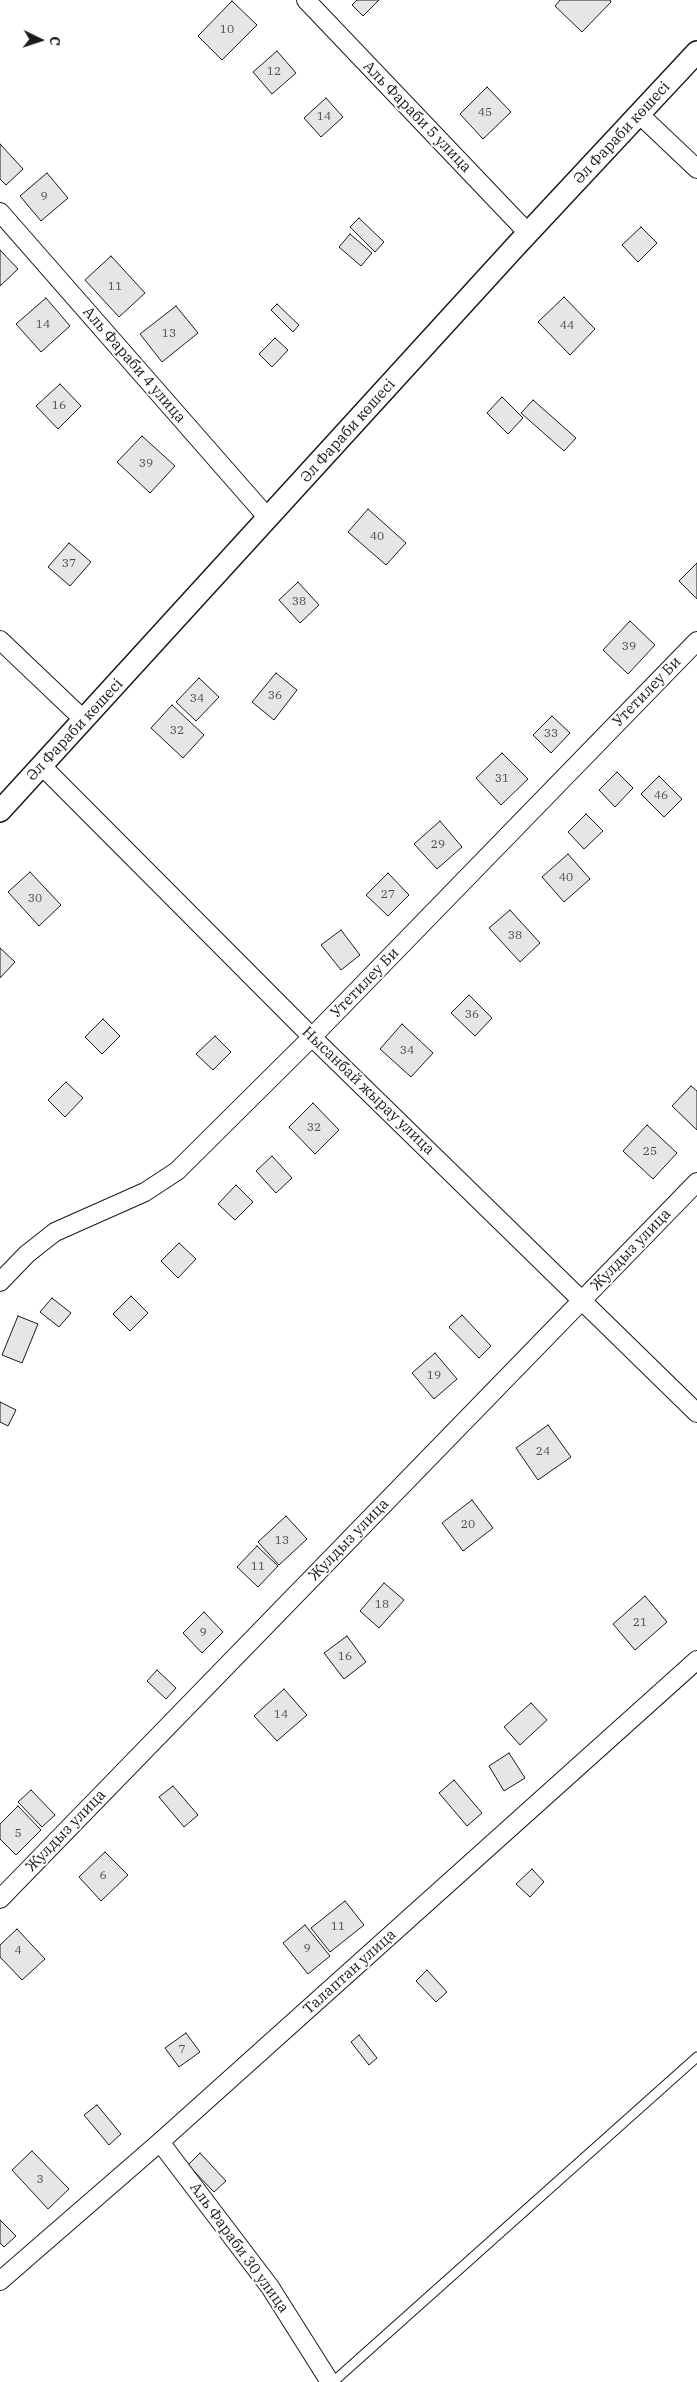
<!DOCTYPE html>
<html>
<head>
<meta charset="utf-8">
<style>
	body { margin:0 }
	#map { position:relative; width:697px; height:2382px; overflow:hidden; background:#fff; font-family:"IBM Plex Serif",serif }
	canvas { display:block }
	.north { position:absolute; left:15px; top:15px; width:50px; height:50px; -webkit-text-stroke:4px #fff; paint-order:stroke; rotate:94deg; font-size:14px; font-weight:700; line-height:20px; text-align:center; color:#1a1a1a }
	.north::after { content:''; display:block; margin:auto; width:18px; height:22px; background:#1a1a1a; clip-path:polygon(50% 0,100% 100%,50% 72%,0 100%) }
</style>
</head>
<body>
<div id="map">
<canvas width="697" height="2382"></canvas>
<div class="north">С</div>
</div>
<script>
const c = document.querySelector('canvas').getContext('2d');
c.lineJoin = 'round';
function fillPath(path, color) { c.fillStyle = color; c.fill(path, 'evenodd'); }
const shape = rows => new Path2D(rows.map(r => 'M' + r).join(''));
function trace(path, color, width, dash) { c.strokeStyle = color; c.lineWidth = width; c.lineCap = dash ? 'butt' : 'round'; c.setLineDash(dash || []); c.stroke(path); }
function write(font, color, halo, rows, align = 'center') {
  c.font = font + ' "IBM Plex Serif",serif'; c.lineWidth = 4; c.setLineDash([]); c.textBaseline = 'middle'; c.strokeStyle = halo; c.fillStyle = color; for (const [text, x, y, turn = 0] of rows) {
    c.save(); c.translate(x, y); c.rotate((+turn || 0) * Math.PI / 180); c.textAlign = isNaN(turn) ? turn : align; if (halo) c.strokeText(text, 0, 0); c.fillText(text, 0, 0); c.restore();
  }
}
const building = shape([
	[357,0,379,0,363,16,352,5,357,0],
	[560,0,610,0,611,2,582,32,555,6,560,0],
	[232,1,257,25,222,60,198,36,232,1],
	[277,51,296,73,272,94,253,72,277,51],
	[487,87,511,112,483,139,460,114,487,87],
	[326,98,343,117,321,137,304,118,326,98],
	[0,144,23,169,6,185,0,179,0,144],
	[47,173,68,198,41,221,20,196,47,173],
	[359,218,384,242,375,252,350,227,359,218],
	[641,227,657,243,638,262,622,245,641,227],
	[350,234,372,253,361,266,339,247,350,234],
	[0,250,18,269,0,286,0,250],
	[111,256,145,293,119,317,85,280,111,256],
	[564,297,595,329,570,355,538,322,564,297],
	[46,298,70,326,41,352,16,324,46,298],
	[277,304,299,325,293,332,271,310,277,304],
	[176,306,198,333,162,362,140,334,176,306],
	[275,338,288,350,272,367,259,354,275,338],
	[60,384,81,406,58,429,36,406,60,384],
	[502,397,523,418,508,434,487,413,502,397],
	[533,400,576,438,564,451,521,413,533,400],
	[142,436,175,466,150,493,117,462,142,436],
	[368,509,406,543,386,565,348,532,368,509],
	[69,543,91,562,70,586,48,567,69,543],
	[697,563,697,599,679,581,697,563],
	[298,582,319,605,300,623,279,600,298,582],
	[630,621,655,645,628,674,603,650,630,621],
	[276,673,297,690,274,720,252,702,276,673],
	[199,678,219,697,196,721,176,702,199,678],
	[172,705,204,735,183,758,151,728,172,705],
	[552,716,570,733,551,753,533,735,552,716],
	[502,753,528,779,501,805,476,778,502,753],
	[617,772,633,788,615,807,599,790,617,772],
	[659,776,682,799,664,817,641,794,659,776],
	[586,814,603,831,584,849,568,832,586,814],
	[440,821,462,847,437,869,414,844,440,821],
	[568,854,590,879,564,902,542,877,568,854],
	[30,872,61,905,39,926,8,892,30,872],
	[388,873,409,895,388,916,366,895,388,873],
	[510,910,540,943,520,962,489,928,510,910],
	[341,930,360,955,341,970,321,945,341,930],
	[0,948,15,962,0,978,0,948],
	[469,995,492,1018,475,1036,451,1013,469,995],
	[103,1019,120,1036,102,1054,85,1037,103,1019],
	[402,1024,433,1053,411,1077,380,1049,402,1024],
	[215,1036,231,1052,213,1070,196,1054,215,1036],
	[66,1082,83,1098,65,1117,48,1100,66,1082],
	[691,1086,697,1091,697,1130,672,1106,691,1086],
	[313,1103,339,1130,315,1154,289,1127,313,1103],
	[647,1125,677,1153,653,1179,623,1151,647,1125],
	[272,1156,292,1178,276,1193,256,1171,272,1156],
	[236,1185,253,1202,235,1220,218,1204,236,1185],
	[179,1243,196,1259,178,1278,161,1261,179,1243],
	[131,1296,148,1313,130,1331,113,1314,131,1296],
	[52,1298,71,1313,59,1327,40,1312,52,1298],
	[462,1315,491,1346,479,1358,449,1327,462,1315],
	[18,1316,38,1324,22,1363,2,1355,18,1316],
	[435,1353,457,1379,434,1399,412,1373,435,1353],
	[0,1402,16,1410,8,1426,0,1422,0,1402],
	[548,1425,571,1457,538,1480,516,1448,548,1425],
	[472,1500,493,1528,463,1551,442,1523,472,1500],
	[286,1516,307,1539,279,1565,258,1542,286,1516],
	[257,1546,278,1566,258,1587,237,1567,257,1546],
	[384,1583,404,1600,379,1628,360,1611,384,1583],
	[645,1596,667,1622,635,1650,613,1624,645,1596],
	[204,1612,223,1632,202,1653,183,1633,204,1612],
	[347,1636,366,1662,344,1679,324,1653,347,1636],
	[157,1670,176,1688,166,1699,147,1681,157,1670],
	[284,1689,307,1715,277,1741,254,1716,284,1689],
	[531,1703,547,1720,520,1745,504,1727,531,1703],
	[509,1753,525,1778,504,1791,489,1766,509,1753],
	[454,1780,482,1813,467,1826,439,1793,454,1780],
	[173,1786,198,1815,184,1827,159,1797,173,1786],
	[31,1790,55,1815,42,1827,18,1802,31,1790],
	[18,1806,41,1830,16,1855,0,1839,0,1824,18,1806],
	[105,1852,128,1875,101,1901,79,1877,105,1852],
	[532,1869,544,1882,530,1897,516,1884,532,1869],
	[345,1901,364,1925,330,1952,311,1928,345,1901],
	[305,1925,330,1956,308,1974,283,1943,305,1925],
	[17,1929,45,1959,22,1980,0,1957,0,1945,17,1929],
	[427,1970,447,1992,436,2002,416,1981,427,1970],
	[186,2033,200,2052,179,2067,165,2048,186,2033],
	[359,2035,377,2058,369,2065,351,2042,359,2035],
	[97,2105,121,2134,109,2145,84,2115,97,2105],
	[32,2151,69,2189,48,2209,12,2170,32,2151],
	[200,2153,226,2181,214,2192,188,2165,200,2153],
	[0,2220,16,2236,4,2247,0,2243,0,2220]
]);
fillPath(building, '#e6e6e6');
trace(building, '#1a1a1a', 1);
const service = shape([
	[333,2382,697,2057]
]);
const minor = shape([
	[306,0,528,233],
	[639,114,697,169],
	[0,212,268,518],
	[0,640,84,720],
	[42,766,312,1037,697,1413],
	[0,1282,27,1254,55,1232,145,1192,177,1171,312,1037,697,641],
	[0,1899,697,1182],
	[160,2142,270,2287,330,2382],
	[0,2281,160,2142,697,1660]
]);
const tertiary = shape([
	[0,811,515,247,697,52]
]);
trace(service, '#1a1a1a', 11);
trace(minor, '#1a1a1a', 20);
trace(tertiary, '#1a1a1a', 24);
trace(service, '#fff', 9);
trace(minor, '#fff', 18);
trace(tertiary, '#fff', 21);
write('12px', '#4d4d4d', null, [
	["10",227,30],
	["12",274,72],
	["45",485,113],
	["14",324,117],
	["9",44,197],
	["11",115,287],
	["14",43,325],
	["44",567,326],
	["13",169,334],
	["16",59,406],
	["39",146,464],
	["40",377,537],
	["37",69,564],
	["38",299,602],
	["39",629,647],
	["36",275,696],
	["34",197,699],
	["32",177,731],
	["33",551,734],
	["31",502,779],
	["46",661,796],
	["29",438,845],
	["40",566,878],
	["27",388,895],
	["30",35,899],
	["38",515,936],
	["36",472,1015],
	["34",407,1051],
	["32",314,1128],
	["25",650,1152],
	["19",434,1376],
	["24",543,1452],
	["20",468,1525],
	["13",282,1541],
	["11",258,1567],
	["18",382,1605],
	["21",640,1623],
	["9",203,1633],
	["16",345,1657],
	["14",281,1715],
	["5",18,1834],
	["6",103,1876],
	["11",338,1927],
	["9",307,1949],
	["4",18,1951],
	["7",182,2050],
	["3",40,2180]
]);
write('15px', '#1a1a1a', '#fff', [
	["Аль Фараби 5 улица",417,117,46],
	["Әл Фараби көшесі",622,133,-47],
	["Аль Фараби 4 улица",134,365,49],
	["Әл Фараби көшесі",348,431,-48],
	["Утетилеу Би",647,692,-46],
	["Әл Фараби көшесі",75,730,-47],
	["Утетилеу Би",365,983,-46],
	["Нысанбай жырау улица",368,1091,44],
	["Жулдыз улица",631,1250,-46],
	["Жулдыз улица",349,1540,-46],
	["Жулдыз улица",66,1831,-46],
	["Талаптан улица",350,1972,-42],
	["Аль Фараби 30 улица",239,2248,54]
]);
</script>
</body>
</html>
